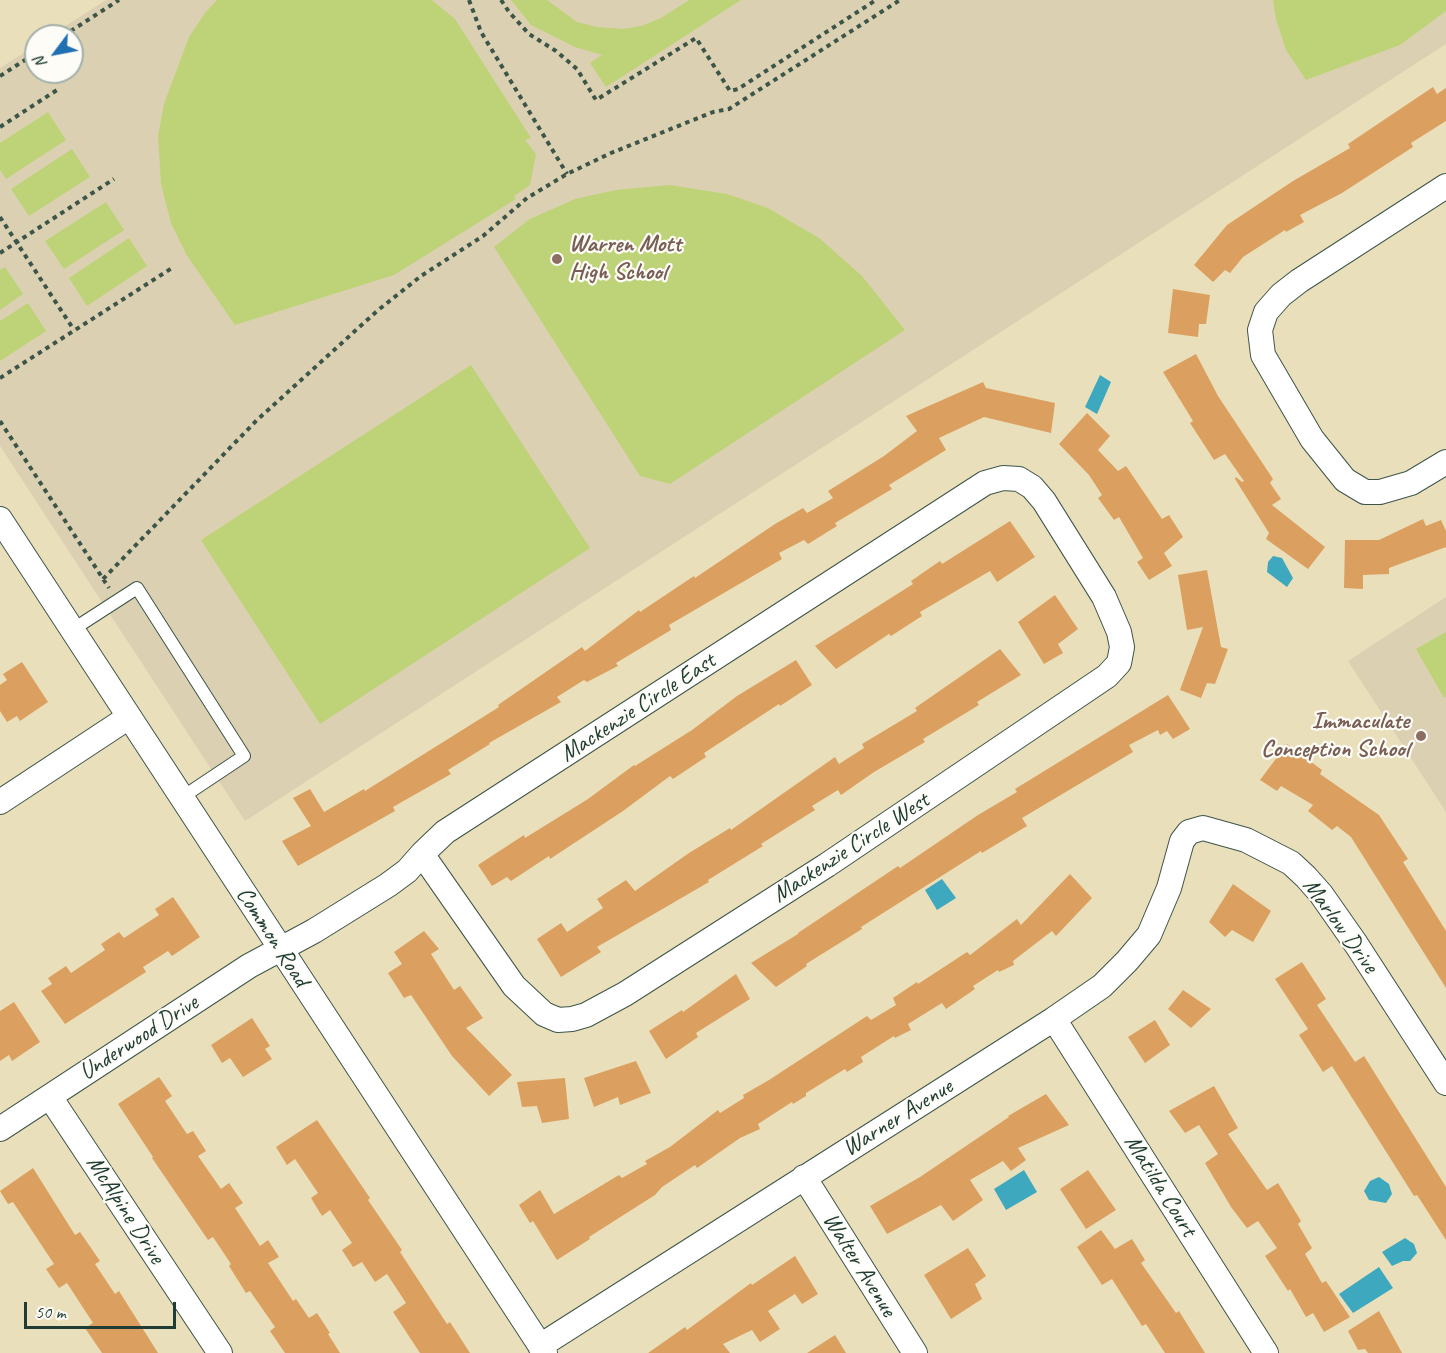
<!DOCTYPE html>
<html>
<head>
<meta charset="utf-8">
<style>
	body { margin:0 }
	#map { position:relative; width:1446px; height:1353px; overflow:hidden; background:#eadfbb; font-family:Caveat,sans-serif }
	canvas { display:block }
	.north { position:absolute; left:24px; top:24px; width:60px; height:60px; box-sizing:border-box; background:#fdfcf7; border:2px solid #a4b0a9; border-radius:50%; rotate:238deg; font-size:16px; font-weight:700; line-height:24px; text-align:center; color:#1f3d34 }
	.north::after { content:''; display:block; margin:auto; width:21px; height:27px; background:#1f6fb2; clip-path:polygon(50% 0,100% 100%,50% 72%,0 100%) }
	.scale { position:absolute; left:24px; top:1302px; width:152px; height:27px; box-sizing:border-box; border:3px solid #1f3d34; border-top:0; padding-left:8px; font-size:18px; line-height:21px; white-space:nowrap; color:#1f3d34; -webkit-text-stroke:4px #fdfcf7; paint-order:stroke }
</style>
</head>
<body>
<div id="map">
<canvas width="1446" height="1353"></canvas>
<div class="north">N</div>
<div class="scale">50 m</div>
</div>
<script>
const c = document.querySelector('canvas').getContext('2d');
c.lineJoin = 'round';
function fillPath(path, color) { c.fillStyle = color; c.fill(path, 'evenodd'); }
const shape = rows => new Path2D(rows.map(r => 'M' + r).join(''));
function trace(path, color, width, dash) { c.strokeStyle = color; c.lineWidth = width; c.lineCap = dash ? 'butt' : 'round'; c.setLineDash(dash || []); c.stroke(path); }
function write(font, color, halo, rows, align = 'center') {
  c.font = font + ' Caveat,sans-serif'; c.lineWidth = 4.5; c.setLineDash([]); c.textBaseline = 'middle'; c.strokeStyle = halo; c.fillStyle = color; for (const [text, x, y, turn = 0] of rows) {
    c.save(); c.translate(x, y); c.rotate((+turn || 0) * Math.PI / 180); c.textAlign = isNaN(turn) ? turn : align; if (halo) c.strokeText(text, 0, 0); c.fillText(text, 0, 0); c.restore();
  }
}
fillPath(shape([
	[106,0,1446,0,1446,44,245,821,0,446,0,68,36,45,36,72,72,72,72,36,50,36],
	[1446,597,1446,812,1348,661]
]), '#dbd1b2');
fillPath(shape([
	[217,0,432,0,455,19,531,138,525,140,536,154,530,185,514,196,516,199,394,275,235,325,186,254,171,223,161,184,158,136,164,104,189,37,205,13],
	[511,0,547,0,577,22,597,27,623,29,641,26,661,18,689,0,741,0,606,87,590,63,602,55,575,47,531,25],
	[1273,0,1446,0,1446,11,1400,45,1306,80,1286,50,1276,19],
	[48,112,66,140,6,179,0,170,0,143],
	[72,149,90,177,29,216,11,189],
	[670,185,727,194,768,208,819,238,862,276,905,330,670,484,640,476,494,247,530,219,575,199,616,190],
	[106,202,124,230,64,269,45,241],
	[129,238,147,266,87,306,69,278],
	[5,267,23,294,0,310,0,270],
	[28,303,46,331,0,361,0,321],
	[471,365,590,548,320,724,201,540],
	[1446,632,1446,696,1444,698,1416,649]
]), '#bed377');
fillPath(shape([
	[1100,375,1111,382,1097,414,1085,407],
	[1273,556,1282,558,1293,578,1287,587,1267,572,1268,562],
	[942,879,956,898,937,910,925,890],
	[1024,1170,1037,1192,1006,1210,994,1189],
	[1379,1177,1389,1184,1392,1194,1386,1203,1369,1200,1364,1191,1370,1181],
	[1405,1238,1414,1244,1417,1253,1410,1261,1403,1261,1392,1266,1382,1252],
	[1379,1267,1393,1288,1353,1313,1339,1294]
]), '#3ea8be');
fillPath(shape([
	[1433,87,1437,94,1446,88,1446,121,1411,143,1413,147,1342,193,1300,215,1304,222,1286,232,1285,230,1243,257,1230,273,1225,270,1213,282,1194,265,1227,225,1293,181,1350,148,1348,144],
	[1173,289,1210,295,1206,324,1199,324,1198,337,1168,333],
	[1196,354,1218,396,1273,479,1270,483,1281,499,1272,505,1325,547,1308,569,1266,539,1269,533,1235,479,1236,477,1242,482,1244,481,1225,454,1214,460,1190,423,1193,421,1163,372],
	[983,382,986,388,1055,403,1051,433,984,417,939,438,946,450,889,485,892,489,835,523,837,526,808,544,804,540,779,553,782,559,669,625,671,630,616,663,618,666,587,682,584,680,557,697,561,702,489,743,490,744,448,770,451,774,393,807,395,811,298,866,282,841,311,826,293,798,310,789,324,812,364,789,365,791,499,707,498,705,582,647,585,651,639,610,640,612,694,576,695,578,775,524,803,508,807,513,833,498,828,491,884,456,917,431,906,416],
	[1087,413,1110,436,1098,450,1118,471,1126,466,1162,519,1169,515,1183,537,1164,553,1172,566,1149,580,1137,562,1143,558,1119,517,1114,520,1098,498,1102,495,1089,475,1059,444],
	[1423,519,1426,526,1441,520,1446,531,1446,547,1389,568,1389,574,1363,575,1363,589,1344,588,1345,540,1379,540],
	[1010,521,1035,557,997,582,990,571,920,612,922,616,891,636,889,634,836,669,815,646,913,584,911,581,940,561,942,564],
	[1207,570,1221,647,1228,649,1215,684,1207,683,1201,698,1180,690,1203,627,1187,630,1178,575],
	[1055,595,1078,629,1058,644,1063,653,1044,664,1018,622],
	[1000,649,1021,675,977,702,979,705,923,739,925,742,874,772,841,795,838,790,812,806,815,810,761,844,763,846,708,880,709,882,597,947,601,952,561,977,537,939,561,923,567,932,603,908,597,899,626,880,635,891,689,853,730,828,731,830,835,757,839,764,864,748,862,744,917,711,915,708],
	[796,660,812,685,780,706,779,704,704,753,706,757,673,779,670,776,623,811,550,859,549,856,511,881,507,877,492,886,478,865,524,835,525,838,588,799,634,765,635,766,692,730,737,696],
	[22,662,48,702,20,721,17,716,7,722,0,711,0,685,7,680,3,674],
	[1168,695,1190,729,1173,739,1167,731,1160,735,1158,730,1129,745,1133,752,1022,818,1027,826,982,853,981,851,861,927,862,929,806,964,807,966,776,987,751,963,798,934,798,933,898,866,900,868,978,815,1017,792,1015,789],
	[1287,744,1322,770,1320,774,1379,815,1408,859,1403,862,1446,931,1446,988,1351,837,1337,826,1332,830,1308,811,1313,805,1281,786,1277,791,1260,780],
	[1070,874,1092,898,1056,936,1052,931,1013,961,1014,965,999,972,998,970,973,986,975,989,946,1009,942,1003,908,1024,911,1030,895,1038,894,1036,861,1057,863,1062,847,1072,845,1069,806,1093,806,1096,793,1104,792,1102,758,1124,760,1129,740,1138,697,1168,695,1165,662,1187,655,1195,589,1237,590,1239,557,1260,533,1221,530,1223,519,1205,540,1190,554,1214,619,1175,622,1178,647,1164,645,1161,670,1147,718,1110,720,1113,744,1098,743,1095,769,1080,867,1016,871,1020,896,1005,893,998,917,982,918,984,967,952,970,955,1017,919,1021,925],
	[1233,884,1271,911,1253,942,1232,930,1225,937,1209,922],
	[173,897,200,937,172,956,168,951,143,967,146,972,65,1024,41,991,52,984,48,978,66,966,71,973,105,950,101,944,119,932,124,938,159,915,155,909],
	[424,931,439,949,431,954,454,990,460,986,483,1018,466,1028,512,1075,489,1096,452,1056,411,995,404,998,388,973,402,964,394,952],
	[1302,962,1326,999,1317,1005,1355,1062,1364,1056,1446,1187,1446,1240,1417,1195,1414,1196,1332,1066,1323,1072,1299,1035,1308,1029,1275,979],
	[736,974,750,999,696,1033,698,1037,666,1059,649,1031,682,1010,683,1012],
	[1183,990,1211,1009,1191,1028,1168,1009],
	[14,1002,40,1042,12,1061,9,1055,0,1061,0,1011],
	[252,1018,270,1046,265,1049,272,1059,243,1077,230,1058,222,1063,211,1045],
	[1155,1020,1170,1045,1145,1063,1128,1037],
	[636,1061,651,1093,620,1105,618,1097,594,1107,584,1078],
	[159,1077,172,1096,165,1101,187,1134,193,1131,206,1151,198,1156,221,1189,229,1183,243,1203,235,1208,260,1246,268,1240,279,1257,268,1263,293,1301,296,1299,309,1318,317,1313,330,1333,328,1334,340,1353,285,1353,270,1331,275,1327,250,1291,246,1293,229,1266,231,1264,213,1237,208,1240,152,1158,153,1157,118,1104],
	[565,1078,569,1119,542,1123,537,1106,522,1107,517,1082],
	[1214,1086,1238,1128,1228,1134,1267,1190,1278,1183,1301,1221,1298,1224,1312,1248,1305,1254,1322,1283,1326,1281,1350,1317,1324,1332,1313,1313,1306,1317,1290,1289,1288,1291,1265,1256,1277,1248,1258,1221,1247,1228,1231,1207,1205,1163,1218,1154,1199,1125,1185,1133,1169,1111],
	[1046,1094,1069,1125,1018,1148,1026,1160,1011,1171,1003,1161,970,1180,983,1200,953,1221,941,1205,887,1234,870,1206,920,1177,1009,1117,1008,1116],
	[317,1120,370,1198,368,1200,402,1250,400,1252,447,1324,450,1322,470,1353,420,1353,393,1312,406,1303,387,1274,375,1282,362,1262,353,1267,342,1250,352,1243,330,1210,322,1216,311,1198,318,1193,295,1159,287,1165,276,1147],
	[33,1168,75,1235,80,1232,100,1261,95,1264,115,1294,119,1291,158,1353,102,1353,85,1328,93,1323,67,1283,59,1288,46,1269,54,1264,13,1202,8,1204,0,1191],
	[1088,1170,1116,1210,1086,1229,1060,1189],
	[1101,1230,1115,1249,1132,1239,1145,1260,1141,1263,1176,1313,1179,1311,1205,1353,1165,1353,1146,1324,1142,1326,1112,1279,1102,1285,1077,1247],
	[968,1248,986,1276,975,1284,982,1299,951,1319,924,1275],
	[795,1256,818,1294,802,1304,795,1294,768,1311,780,1329,760,1342,752,1330,723,1344,730,1353,648,1353,685,1327,687,1330,751,1283,752,1285],
	[1379,1311,1402,1353,1368,1353,1365,1349,1358,1350,1348,1331],
	[835,1335,846,1353,807,1353]
]), '#dba05f');
const service = shape([
	[72,630,137,588,244,756,181,798]
]);
const minor = shape([
	[1446,186,1299,281,1281,295,1266,312,1260,330,1263,355,1312,439,1345,480,1365,492,1380,492,1411,483,1446,462],
	[0,519,545,1353],
	[0,802,129,717],
	[1054,1019,1266,1353],
	[50,1097,220,1353],
	[0,1129,249,966,314,931,388,885,407,871,422,854,445,832,985,483,1003,478,1019,479,1032,487,1044,501,1104,597,1119,632,1122,647,1119,663,1107,676,827,865,625,994,586,1015,572,1019,558,1020,544,1014,514,986,422,854],
	[804,1177,915,1353],
	[540,1346,1054,1019,1102,986,1127,961,1149,935,1169,888,1182,841,1189,832,1203,828,1246,840,1291,863,1306,877,1321,894,1356,944,1446,1083]
]);
trace(service, '#3d5548', 14);
trace(minor, '#3d5548', 26);
trace(shape([
	[469,0,481,32,567,174],
	[501,0,509,12,529,34,556,51,577,69,596,100,696,38,730,91,738,89,876,0],
	[63,36,119,0],
	[0,76,36,53],
	[0,127,57,90],
	[0,217,74,330],
	[0,253,114,179],
	[0,378,172,268],
	[0,421,109,588],
	[103,579,256,421,377,311,421,276,483,236,527,198,567,174,611,153,713,112,729,109,900,0]
]), '#3d5548', 4, [4.5, 4.5]);
trace(service, '#fff', 12);
trace(minor, '#fff', 24);
for (const [x, y, r, color] of [
	[557,259,6,"#8d6e63"],
	[1421,736,6,"#8d6e63"]
]) { const dot = new Path2D(); dot.arc(x, y, r, 0, 2 * Math.PI); c.fillStyle = color; c.fill(dot); trace(dot, '#fdfcf7', 2); }
write('bold 24px', '#785e54', '#fdfcf7', [
	["Warren Mott",569,245],
	["High School",569,273],
	["Immaculate",1409,722,"right"],
	["Conception School",1409,750,"right"]
], 'left');
write('24px', '#1f3d34', '#fdfcf7', [
	["Mackenzie Circle East",638,708,-33],
	["Mackenzie Circle West",851,848,-33],
	["Marlow Drive",1340,926,54],
	["Common Road",272,937,57],
	["Underwood Drive",139,1038,-33],
	["Warner Avenue",898,1118,-32],
	["Matilda Court",1160,1186,58],
	["McAlpine Drive",125,1210,57],
	["Walter Avenue",859,1265,58]
]);
</script>
</body>
</html>
